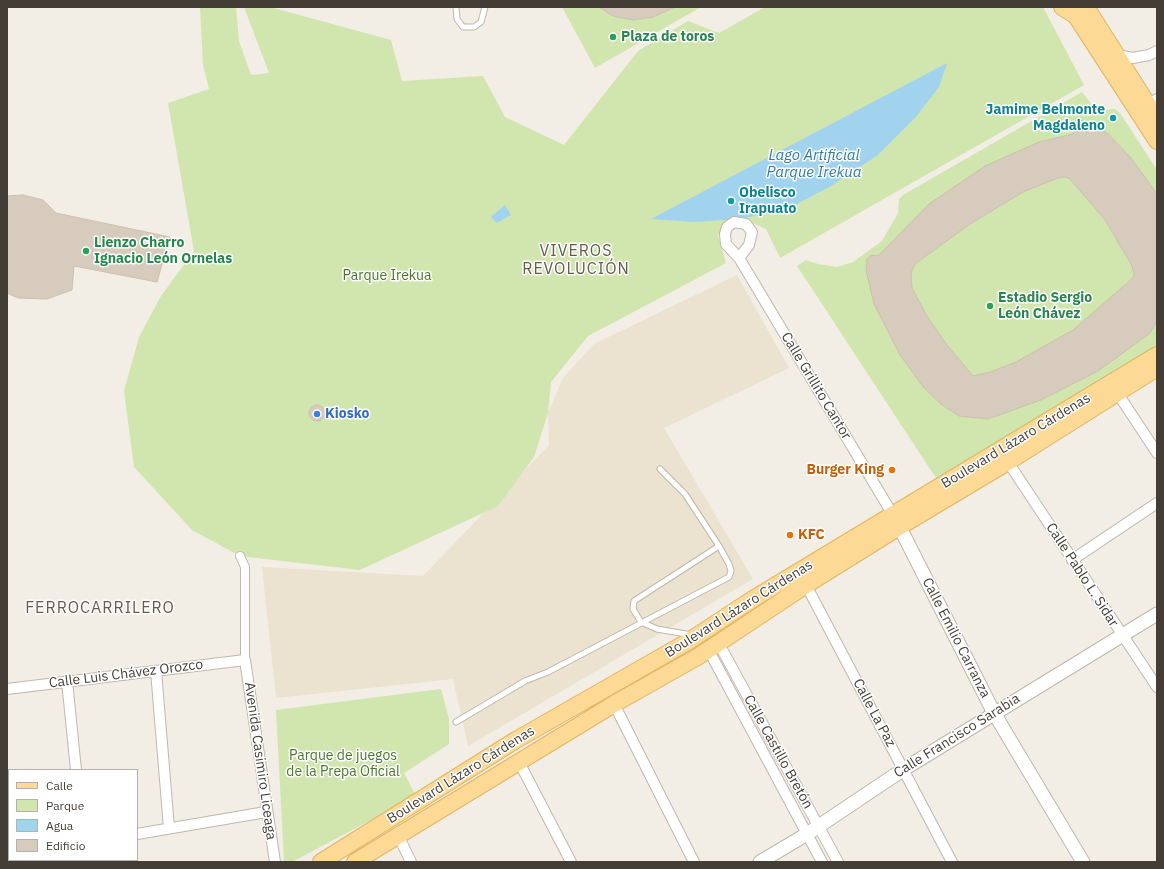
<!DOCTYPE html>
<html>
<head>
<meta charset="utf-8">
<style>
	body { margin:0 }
	#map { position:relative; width:1164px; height:869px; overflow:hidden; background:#f2ede5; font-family:"IBM Plex Sans",sans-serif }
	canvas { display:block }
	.frame { position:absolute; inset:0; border:8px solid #443d35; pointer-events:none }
	.legend { position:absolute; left:8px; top:769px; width:130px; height:92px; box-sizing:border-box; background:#fff; border:1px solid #b4b1ae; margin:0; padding:5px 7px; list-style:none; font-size:12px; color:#443d35 }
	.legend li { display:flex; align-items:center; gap:8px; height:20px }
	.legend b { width:20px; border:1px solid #b4b1ae }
</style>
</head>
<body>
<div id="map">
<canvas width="1164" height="869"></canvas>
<div class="frame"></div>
<ul class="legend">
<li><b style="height:5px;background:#fcd994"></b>Calle</li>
<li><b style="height:11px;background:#d0e6ae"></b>Parque</li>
<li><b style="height:11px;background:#a1d3ee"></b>Agua</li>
<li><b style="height:11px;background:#d6cbbd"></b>Edificio</li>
</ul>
</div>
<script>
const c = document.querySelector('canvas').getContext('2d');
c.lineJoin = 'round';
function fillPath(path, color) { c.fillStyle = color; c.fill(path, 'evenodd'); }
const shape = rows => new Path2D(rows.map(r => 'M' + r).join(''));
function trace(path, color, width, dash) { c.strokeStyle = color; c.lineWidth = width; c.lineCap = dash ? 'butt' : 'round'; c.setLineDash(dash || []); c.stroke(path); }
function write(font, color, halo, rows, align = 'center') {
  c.font = font + ' "IBM Plex Sans",sans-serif'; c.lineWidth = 3; c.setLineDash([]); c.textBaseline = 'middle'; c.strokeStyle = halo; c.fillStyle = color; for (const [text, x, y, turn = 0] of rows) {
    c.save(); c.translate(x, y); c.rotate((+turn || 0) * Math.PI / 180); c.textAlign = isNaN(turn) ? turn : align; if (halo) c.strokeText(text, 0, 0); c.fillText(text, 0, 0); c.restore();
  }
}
fillPath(shape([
	[737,275,789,368,664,428,753,579,468,746,453,679,276,698,262,567,423,576,549,445,548,413,563,378,594,344]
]), '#ebe2cf');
fillPath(shape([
	[200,7,236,7,239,41,251,75,269,73,244,7,270,7,391,40,402,81,483,76,505,117,564,145,638,51,688,21,719,33,765,7,1043,7,1084,85,780,258,766,229,745,220,726,222,718,235,726,263,588,336,551,382,548,413,534,457,498,506,360,570,240,556,192,530,134,467,124,391,139,337,161,296,194,251,168,103,209,89,203,65],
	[562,7,701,7,595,68],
	[1082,92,1101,116,1105,111,1110,109,1115,109,1120,113,1157,170,1157,345,1103,380,936,478,797,266,806,260,818,264,837,267,853,262,882,241,898,213,899,199,903,195],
	[441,689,449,719,449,744,404,773,416,796,292,862,284,862,276,710]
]), '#d0e6ae');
fillPath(shape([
	[947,63,939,87,915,118,878,155,831,186,793,206,741,219,694,222,651,219],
	[505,205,511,215,497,223,491,217]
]), '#a1d3ee');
const building = shape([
	[599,7,675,7,653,17,633,20,613,16,599,7],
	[1076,119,1091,123,1108,134,1131,158,1157,194,1157,322,1149,334,1098,371,1041,400,988,419,959,416,941,404,924,388,900,355,874,304,866,270,867,259,871,255,878,256,929,204,985,166,1039,142,1073,134,1076,119],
	[1065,177,1070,179,1105,220,1131,264,1134,273,1133,278,1073,330,1016,362,990,372,973,376,947,345,927,316,912,288,911,273,915,264,970,224,1023,192,1058,178,1065,177],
	[23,195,43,200,56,213,170,237,157,282,74,266,72,290,47,299,18,298,7,293,7,196,23,195],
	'309 413a8 8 0 1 1 16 0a8 8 0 1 1-16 0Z'
]);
fillPath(building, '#d6cbbd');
trace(building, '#cec0ae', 1);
const service = shape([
	[456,7,457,19,463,27,474,27,481,22,485,7],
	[660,469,685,494,719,546,634,601,633,609,641,622,657,629,692,635],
	[456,722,525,681,548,672,729,577,731,571,729,564,719,546]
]);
const pedestrian = shape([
	[240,556,245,567,245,660]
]);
const minor = shape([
	[1117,55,1133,58,1149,55,1157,51],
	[1148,104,1157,99],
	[739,258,749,245,752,232,746,224,734,222,727,227,725,234,726,244,739,258,893,515],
	[1118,394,1157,453],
	[1008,462,1157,687],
	[1072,560,1157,503],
	[806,585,952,862],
	[718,642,838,862],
	[708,649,822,862],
	[156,671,169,828],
	[67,681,76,770],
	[7,689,245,660,275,862],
	[614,704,694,862],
	[519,762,571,862],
	[137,834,266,812],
	[398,835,411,862],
	[7,855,9,855]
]);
const tertiary = shape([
	[895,518,994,713,1083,862],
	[760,862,807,834,904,769,1157,614]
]);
const primary = shape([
	[1062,7,1076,16,1157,141],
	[1086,7,1157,119],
	[321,862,516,740,689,641,753,599,1157,355],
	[355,862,614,704,699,656,806,585,899,527,1008,462,1157,368]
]);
trace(service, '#c0b7ab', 7);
trace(pedestrian, '#c0b7ab', 10);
trace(minor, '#c0b7ab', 12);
trace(tertiary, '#c0b7ab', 15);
trace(primary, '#e1b564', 18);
trace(service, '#fff', 5);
trace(pedestrian, '#fff', 8);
trace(minor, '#fff', 10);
trace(tertiary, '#fff', 13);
trace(primary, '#fcd994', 16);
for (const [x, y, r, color] of [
	[613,37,4,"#2e9e5b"],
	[1113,118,4,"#0f9aa8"],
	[731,201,4,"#0f9aa8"],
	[86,251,4,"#2e9e5b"],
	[990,306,4,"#2e9e5b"],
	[317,414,4,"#3f7fe0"],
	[892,470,4,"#e8710a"],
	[790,535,4,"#e8710a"]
]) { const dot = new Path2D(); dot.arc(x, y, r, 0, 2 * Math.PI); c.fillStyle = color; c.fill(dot); trace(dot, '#fff', 1.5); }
write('bold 14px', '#27864d', '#fff', [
	["Plaza de toros",621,37],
	["Lienzo Charro",94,243],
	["Ignacio León Ornelas",94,259],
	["Estadio Sergio",998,298],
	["León Chávez",998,314]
], 'left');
write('bold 14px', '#0d838f', '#fff', [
	["Jamime Belmonte",1105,110],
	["Magdaleno",1105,126],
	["Obelisco",739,193,"left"],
	["Irapuato",739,209,"left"]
], 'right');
write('14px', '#4a7429', '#fff', [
	["Parque Irekua",387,276],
	["Parque de juegos",343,756],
	["de la Prepa Oficial",343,772]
]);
write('14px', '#443d35', '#fff', [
	["Calle Grillito Cantor",816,386,59],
	["Boulevard Lázaro Cárdenas",1016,441,-31],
	["Calle Pablo L. Sidar",1082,575,57],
	["Boulevard Lázaro Cárdenas",739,609,-32],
	["Calle Emilio Carranza",956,638,63],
	["Calle Luis Chávez Orozco",126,674,-7],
	["Calle La Paz",874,713,62],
	["Calle Francisco Sarabia",957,736,-32],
	["Calle Castillo Bretón",778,752,61],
	["Avenida Casimiro Liceaga",260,761,82],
	["Boulevard Lázaro Cárdenas",461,775,-32]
]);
write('bold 14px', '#366cbe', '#fff', [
	["Kiosko",325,414]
], 'left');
write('bold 14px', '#c56008', '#fff', [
	["Burger King",884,470],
	["KFC",798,535,"left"]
], 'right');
write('italic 15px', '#2e7aa6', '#fff', [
	["Lago Artificial",814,156],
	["Parque Irekua",814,173]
]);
c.letterSpacing = '1px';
write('16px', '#675b4c', '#fff', [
	["VIVEROS",576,251],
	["REVOLUCIÓN",576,269],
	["FERROCARRILERO",100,608]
]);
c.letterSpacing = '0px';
</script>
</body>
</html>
